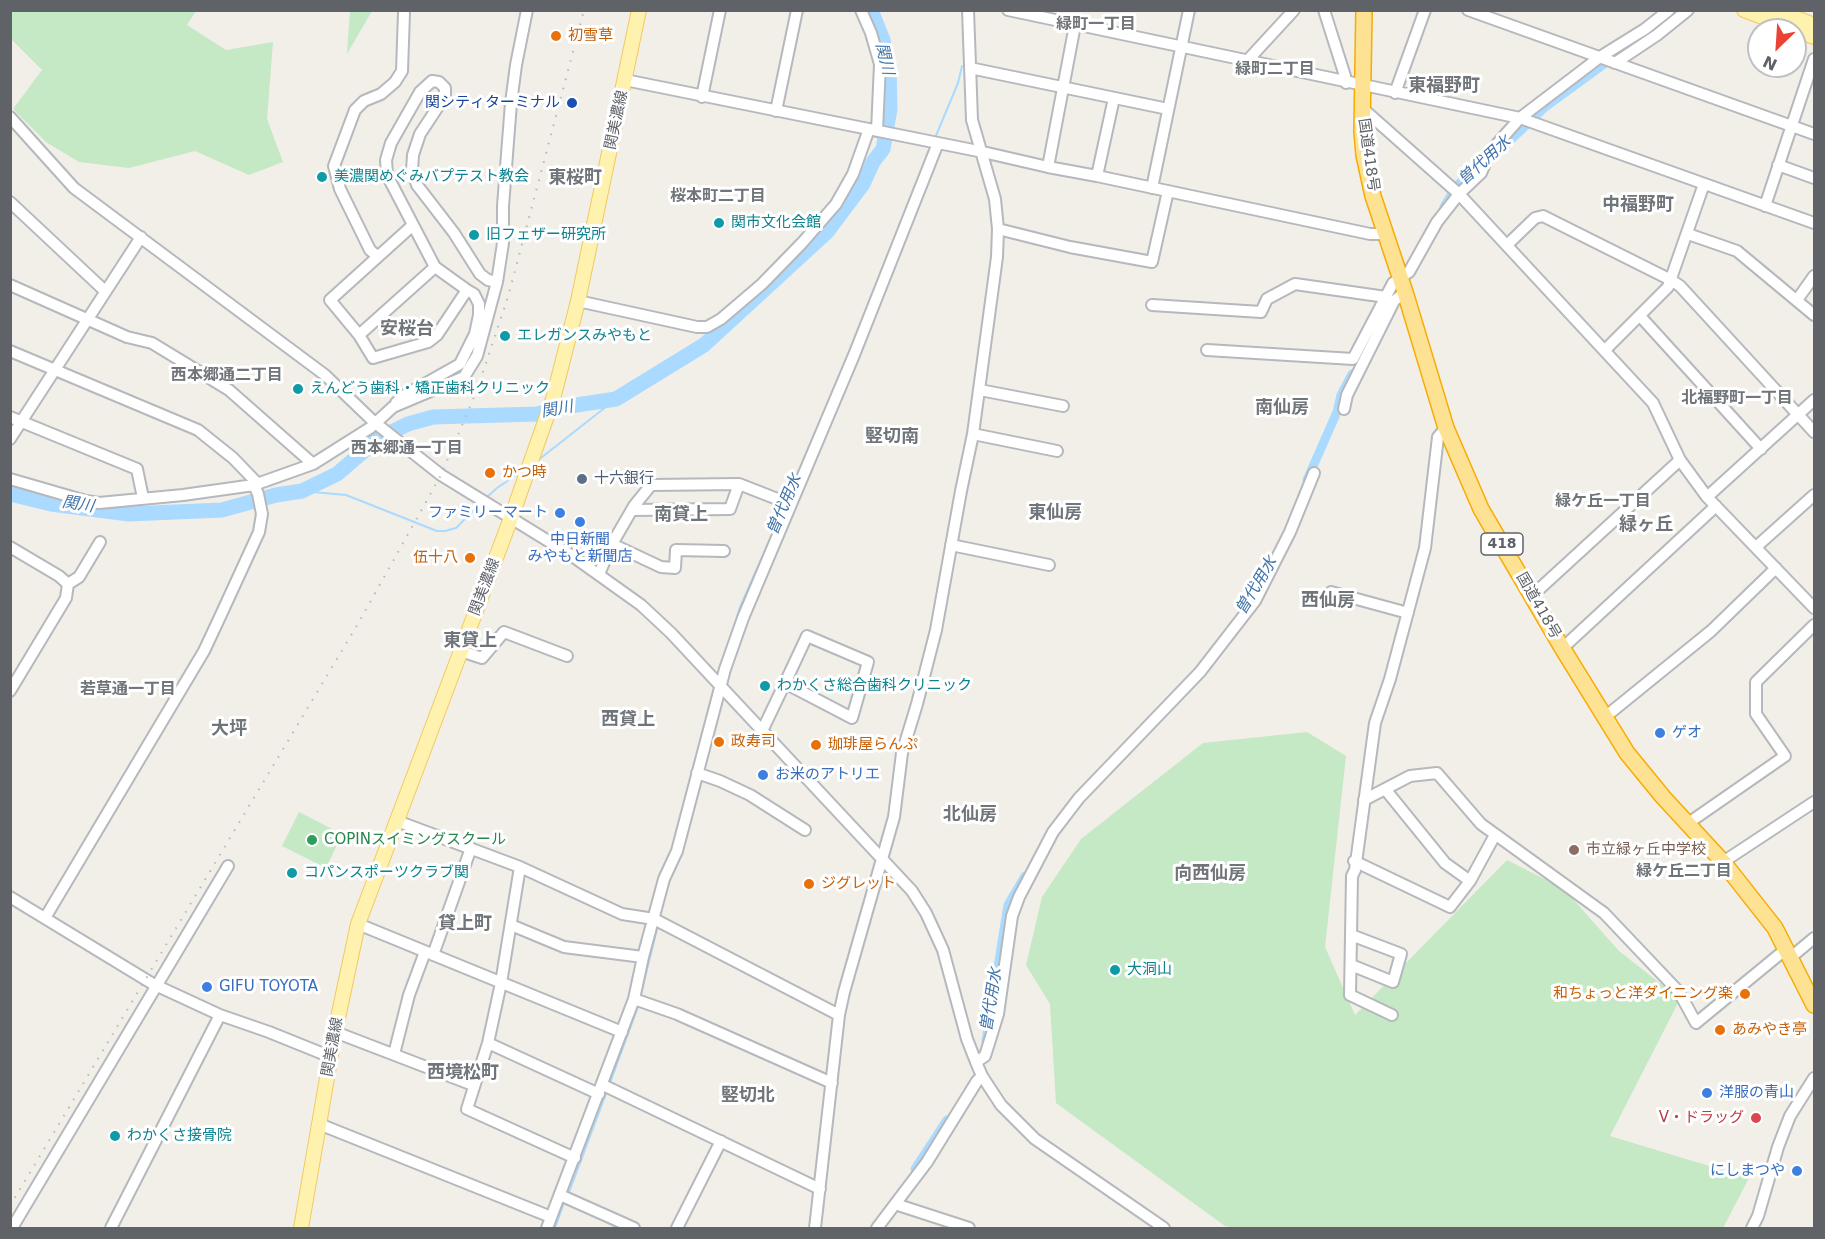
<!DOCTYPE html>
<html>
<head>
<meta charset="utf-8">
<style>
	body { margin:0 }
	#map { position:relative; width:1825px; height:1239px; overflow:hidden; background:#f1efe8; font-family:"DejaVu Sans",sans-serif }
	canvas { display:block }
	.frame { position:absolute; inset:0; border:12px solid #5f6368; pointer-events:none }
	.north { position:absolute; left:1747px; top:18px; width:60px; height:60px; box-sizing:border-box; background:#fff; border:2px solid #bfc1c3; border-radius:50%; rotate:205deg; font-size:16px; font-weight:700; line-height:24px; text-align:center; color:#5f6368 }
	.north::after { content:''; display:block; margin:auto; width:21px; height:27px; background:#ea4335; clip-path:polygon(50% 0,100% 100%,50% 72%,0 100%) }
</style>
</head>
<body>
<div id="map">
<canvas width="1825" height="1239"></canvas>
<div class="frame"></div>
<div class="north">N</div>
</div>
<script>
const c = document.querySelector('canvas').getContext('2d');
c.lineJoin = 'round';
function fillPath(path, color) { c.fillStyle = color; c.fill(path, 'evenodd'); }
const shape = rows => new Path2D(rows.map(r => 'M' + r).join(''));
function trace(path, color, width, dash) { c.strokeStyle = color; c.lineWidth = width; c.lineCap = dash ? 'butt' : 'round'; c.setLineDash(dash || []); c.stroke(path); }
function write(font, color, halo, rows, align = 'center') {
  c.font = font + ' "DejaVu Sans","Noto Sans JP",sans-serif'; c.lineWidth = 6; c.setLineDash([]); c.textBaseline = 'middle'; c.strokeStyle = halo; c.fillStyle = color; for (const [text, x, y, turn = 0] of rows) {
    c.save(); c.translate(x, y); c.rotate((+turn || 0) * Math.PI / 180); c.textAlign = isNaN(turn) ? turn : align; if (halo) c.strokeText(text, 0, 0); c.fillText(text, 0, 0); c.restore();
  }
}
fillPath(shape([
	[10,11,196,11,187,25,226,50,273,42,267,119,283,162,249,175,195,151,129,168,79,162,46,142,13,109,42,70,11,39],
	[350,11,372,11,347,54],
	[1307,732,1346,756,1325,947,1355,1015,1507,860,1564,889,1619,951,1680,999,1610,1136,1749,1178,1723,1228,1236,1228,1225,1226,1056,1103,1050,1004,1026,965,1042,897,1081,839,1203,743],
	[299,812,342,834,326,868,282,846]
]), '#c5e8c5');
trace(shape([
	[935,138,958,83,962,66],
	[867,308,925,163],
	[537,461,616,399],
	[302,491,346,495,437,531,445,531,456,528,480,504],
	[486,498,497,488,522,471],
	[787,499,820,421],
	[729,643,740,607,771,537],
	[678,825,714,689],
	[660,916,666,890],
	[640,998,658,925],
	[610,1083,639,1004],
	[568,1195,607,1091],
	[555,1228,565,1200]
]), '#aadaff', 2);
trace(shape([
	[1444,207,1456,187,1474,169,1495,155,1545,107,1678,10],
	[1307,480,1337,412,1341,395,1352,374],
	[986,1041,1008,905,1025,876],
	[915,1169,947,1120]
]), '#aadaff', 9);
trace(shape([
	[10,494,51,504,129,514,222,510,276,495,302,491,337,474,379,438,408,424,433,417,537,414,570,406,616,399,704,345,827,232,863,184,873,162,883,149,890,109,889,67,883,40,871,10]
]), '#aadaff', 15);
const minor = shape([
	[861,10,871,33,880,64,877,131],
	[1008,10,1520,118,1814,223],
	[1324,10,1345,76,1346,83],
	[1468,10,1814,134],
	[1247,61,1294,10],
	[1615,63,1657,35,1688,10],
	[970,68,1168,109],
	[625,80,983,152,1048,167,1097,176,1370,234,1385,234],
	[1395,93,1425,10],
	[702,97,720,10],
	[1361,107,1459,194,1653,403,1680,460,1707,497,1814,608],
	[776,111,797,10],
	[10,117,74,188,325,375,374,422,441,475,571,555,641,605,671,633,912,891,926,913,943,950,967,1039,976,1062,982,1076,1001,1105,1035,1139,1164,1228],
	[1778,165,1814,178],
	[1048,167,1075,25],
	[1097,176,1114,98],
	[1152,188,1189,10],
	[10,202,105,291],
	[1765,206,1814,59],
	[413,225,330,300,359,335,373,358,428,342,437,335,467,290,435,267,387,175,386,160,391,143,420,92,432,81,439,82,445,88,445,96,420,134,413,155,412,170,417,185,454,233,480,274,488,280,497,282],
	[998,229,1070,247,1152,262,1168,191],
	[1688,234,1737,251,1814,315],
	[1507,245,1535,218,1543,216,1671,280,1680,286,1814,432],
	[377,256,370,250,340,189,334,166,355,110,364,101,381,94,395,82,402,71,404,13],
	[10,285,127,337,152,343,229,390,313,464],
	[1797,300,1814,276],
	[578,301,697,327,707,327,721,319,762,284,802,243,836,204,853,174,869,129],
	[1152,305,1261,312,1267,299,1295,284,1386,297],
	[1640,316,1761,449],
	[359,335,435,267],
	[1207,350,1353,359,1393,283,1409,272,1437,222,1459,194,1481,173,1490,152,1520,118,1600,57,1645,29,1669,10],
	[1605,350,1668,287,1704,184],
	[10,351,198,430,233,458,258,484],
	[980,390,1063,406],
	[396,403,405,395,460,364,475,334,479,315,479,304,474,294,467,290],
	[1344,409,1347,395,1394,301,1405,292],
	[10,417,137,469,143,498],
	[973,434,1057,451],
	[10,439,141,237],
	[10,479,86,501,99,503,183,495,254,485,313,464,370,428,393,407,464,377,477,356,497,282,503,243,503,206,511,103,516,65,527,10],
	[1707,497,1814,400],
	[632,510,730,509,739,484],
	[612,544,634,506,651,485,739,484,790,504],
	[951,545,1049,565],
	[10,547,59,576,68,584,66,598,10,691],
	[1756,547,1814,495],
	[599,574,612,544,661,567,675,568,676,550,724,551],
	[68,584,79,577,100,542],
	[1331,592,1408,613],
	[1531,594,1536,592,1680,460],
	[1561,646,1568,643,1716,506],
	[461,651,482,658,504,632,567,656],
	[1605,717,1711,631,1776,568],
	[762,731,785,683,807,636,868,662,852,718,785,683],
	[697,773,720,781,750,795,805,830],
	[1385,789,1445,863,1470,881],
	[1364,800,1410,776,1437,773,1481,824,1604,913,1679,992,1696,1023,1786,949],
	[397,821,520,867,622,914,654,919,839,1015],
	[1687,824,1785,756,1756,714,1756,682,1814,625],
	[1354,861,1450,907,1470,881,1495,835],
	[1723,862,1814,802],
	[520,867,501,983,488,1043,467,1109,575,1158],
	[10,897,153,984,220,1015,269,1032,331,1057],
	[45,918,204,651,219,619,259,532,262,514,258,494,254,485],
	[358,924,622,1032],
	[511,925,564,947,643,957],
	[433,955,471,848],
	[1790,958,1814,938],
	[1351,965,1393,982,1401,954,1351,935],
	[634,999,677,1014,832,1083],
	[1392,1015,1350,995,1352,876,1355,870,1375,723,1390,679,1425,548,1438,437,1446,428],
	[335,1032,473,1085],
	[488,1043,599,1094],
	[394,1054,409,995,425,952],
	[976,1062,985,1056,998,1014,1012,916,1019,897,1053,832,1079,798,1200,672,1255,601,1290,532,1314,473],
	[603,1085,820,1189],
	[319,1124,551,1217],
	[560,1195,634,1228],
	[895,1204,969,1228],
	[12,1228,228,866],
	[111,1228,220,1015],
	[547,1228,634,999,643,957,664,879,677,851,725,669,743,618,854,355,938,143],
	[677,1228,721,1141],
	[815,1228,839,1015,844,992,894,817,902,753,917,704,936,630,961,491,973,434,997,257,998,229,995,199,972,120,968,10],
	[877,1228,927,1162,977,1081,982,1076],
	[1752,1228,1758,1216,1778,1147,1790,1116,1814,1078]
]);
const major = shape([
	[1744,10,1814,37],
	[1775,10,1814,25],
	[301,1228,335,1032,358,924,511,518,553,399,578,301,639,10]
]);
const highway = shape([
	[1364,10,1362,131,1364,155,1373,196,1405,292,1446,428,1481,509,1561,646,1627,753,1663,797,1723,862,1775,928,1814,1005]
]);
trace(minor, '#b5b8bc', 14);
trace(major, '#f2c960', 16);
trace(highway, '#f9ab00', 18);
trace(minor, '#fff', 10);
trace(major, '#fff2af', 14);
trace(highway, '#fde293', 15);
trace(shape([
	[10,1206,359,622,441,475,477,390,508,297,584,10]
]), '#b6b7b8', 2, [1.5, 8]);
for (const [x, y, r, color] of [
	[556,36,6,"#e8710a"],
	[572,103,6,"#1a4fb4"],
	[322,177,6,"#0f9aa8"],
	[719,223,6,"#0f9aa8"],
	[474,235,6,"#0f9aa8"],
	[505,336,6,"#0f9aa8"],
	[298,389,6,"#0f9aa8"],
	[490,473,6,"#e8710a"],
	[582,479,6,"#5c6f8a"],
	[560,513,6,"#3f7fe0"],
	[580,522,6,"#3f7fe0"],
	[470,558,6,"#e8710a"],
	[765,686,6,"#0f9aa8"],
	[1660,733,6,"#3f7fe0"],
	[719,742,6,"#e8710a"],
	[816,745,6,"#e8710a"],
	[763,775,6,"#3f7fe0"],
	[312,840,6,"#2e9e5b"],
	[1574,850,6,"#8d6e63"],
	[292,873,6,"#0f9aa8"],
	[809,884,6,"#e8710a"],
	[1115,970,6,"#0f9aa8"],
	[207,987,6,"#3f7fe0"],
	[1745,994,6,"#e8710a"],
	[1720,1030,6,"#e8710a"],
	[1707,1093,6,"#3f7fe0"],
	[1756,1118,6,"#e0444e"],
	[115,1136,6,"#0f9aa8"],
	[1797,1171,6,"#3f7fe0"]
]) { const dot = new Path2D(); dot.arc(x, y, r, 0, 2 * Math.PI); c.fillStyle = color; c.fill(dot); trace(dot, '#fff', 2); }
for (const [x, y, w] of [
	[1502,544,42]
]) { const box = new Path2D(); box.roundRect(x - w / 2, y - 11, w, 22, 4.5); c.fillStyle = '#fff'; c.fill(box); trace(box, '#5f6368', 1.5); }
write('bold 14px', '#5f6368', null, [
	["418",1502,544]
]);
write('15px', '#c56008', '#fff', [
	["初雪草",568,36],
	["かつ時",502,473],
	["伍十八",458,558,"right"],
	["政寿司",731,742],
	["珈琲屋らんぷ",828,745],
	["ジグレット",821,884],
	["和ちょっと洋ダイニング楽",1733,994,"right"],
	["あみやき亭",1732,1030]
], 'left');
write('15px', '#164399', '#fff', [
	["関シティターミナル",560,103]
], 'right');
write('15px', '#5f6368', '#fff', [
	["関美濃線",617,120,-78],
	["国道418号",1368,155,82],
	["関美濃線",485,587,-69],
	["国道418号",1538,606,60],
	["関美濃線",333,1047,-80]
]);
write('15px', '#0d838f', '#fff', [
	["美濃関めぐみバプテスト教会",334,177],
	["関市文化会館",731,223],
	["旧フェザー研究所",486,235],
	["エレガンスみやもと",517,336],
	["えんどう歯科・矯正歯科クリニック",310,389],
	["わかくさ総合歯科クリニック",777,686],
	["コパンスポーツクラブ関",304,873],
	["大洞山",1127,970],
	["わかくさ接骨院",127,1136]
], 'left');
write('15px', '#4e5e75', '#fff', [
	["十六銀行",594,479]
], 'left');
write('15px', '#366cbe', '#fff', [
	["ファミリーマート",548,513,"right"],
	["中日新聞",580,540,"center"],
	["みやもと新聞店",580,557,"center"],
	["ゲオ",1672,733],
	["お米のアトリエ",775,775],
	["GIFU TOYOTA",219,987],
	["洋服の青山",1719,1093],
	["にしまつや",1785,1171,"right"]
], 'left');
write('15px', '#27864d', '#fff', [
	["COPINスイミングスクール",324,840]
], 'left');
write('15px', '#785e54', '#fff', [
	["市立緑ヶ丘中学校",1586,850]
], 'left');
write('15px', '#be3a42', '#fff', [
	["V・ドラッグ",1744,1118]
], 'right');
write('bold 16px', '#70757a', '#fff', [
	["緑町一丁目",1096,25],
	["緑町二丁目",1275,70],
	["桜本町二丁目",718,197],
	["西本郷通二丁目",227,376],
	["北福野町一丁目",1737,399],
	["西本郷通一丁目",407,449],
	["緑ケ丘一丁目",1603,502],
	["若草通一丁目",128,690],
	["緑ケ丘二丁目",1684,872]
]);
write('italic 16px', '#4174aa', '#fff', [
	["関川",884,59,77],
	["曽代用水",1485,161,-42],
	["関川",557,410,-10],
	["関川",78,505,9],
	["曽代用水",785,505,-67],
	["曽代用水",1257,586,-59],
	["曽代用水",992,1000,-81]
]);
write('bold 18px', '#70757a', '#fff', [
	["東福野町",1444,86],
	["東桜町",575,178],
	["中福野町",1638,205],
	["安桜台",407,329],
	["南仙房",1282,408],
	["竪切南",892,437],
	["東仙房",1055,513],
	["南貸上",681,515],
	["緑ヶ丘",1646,525],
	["西仙房",1328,601],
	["東貸上",470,641],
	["西貸上",628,720],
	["大坪",229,729],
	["北仙房",970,815],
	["向西仙房",1210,874],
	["貸上町",465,924],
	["西境松町",463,1073],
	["竪切北",748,1096]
]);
</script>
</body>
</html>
